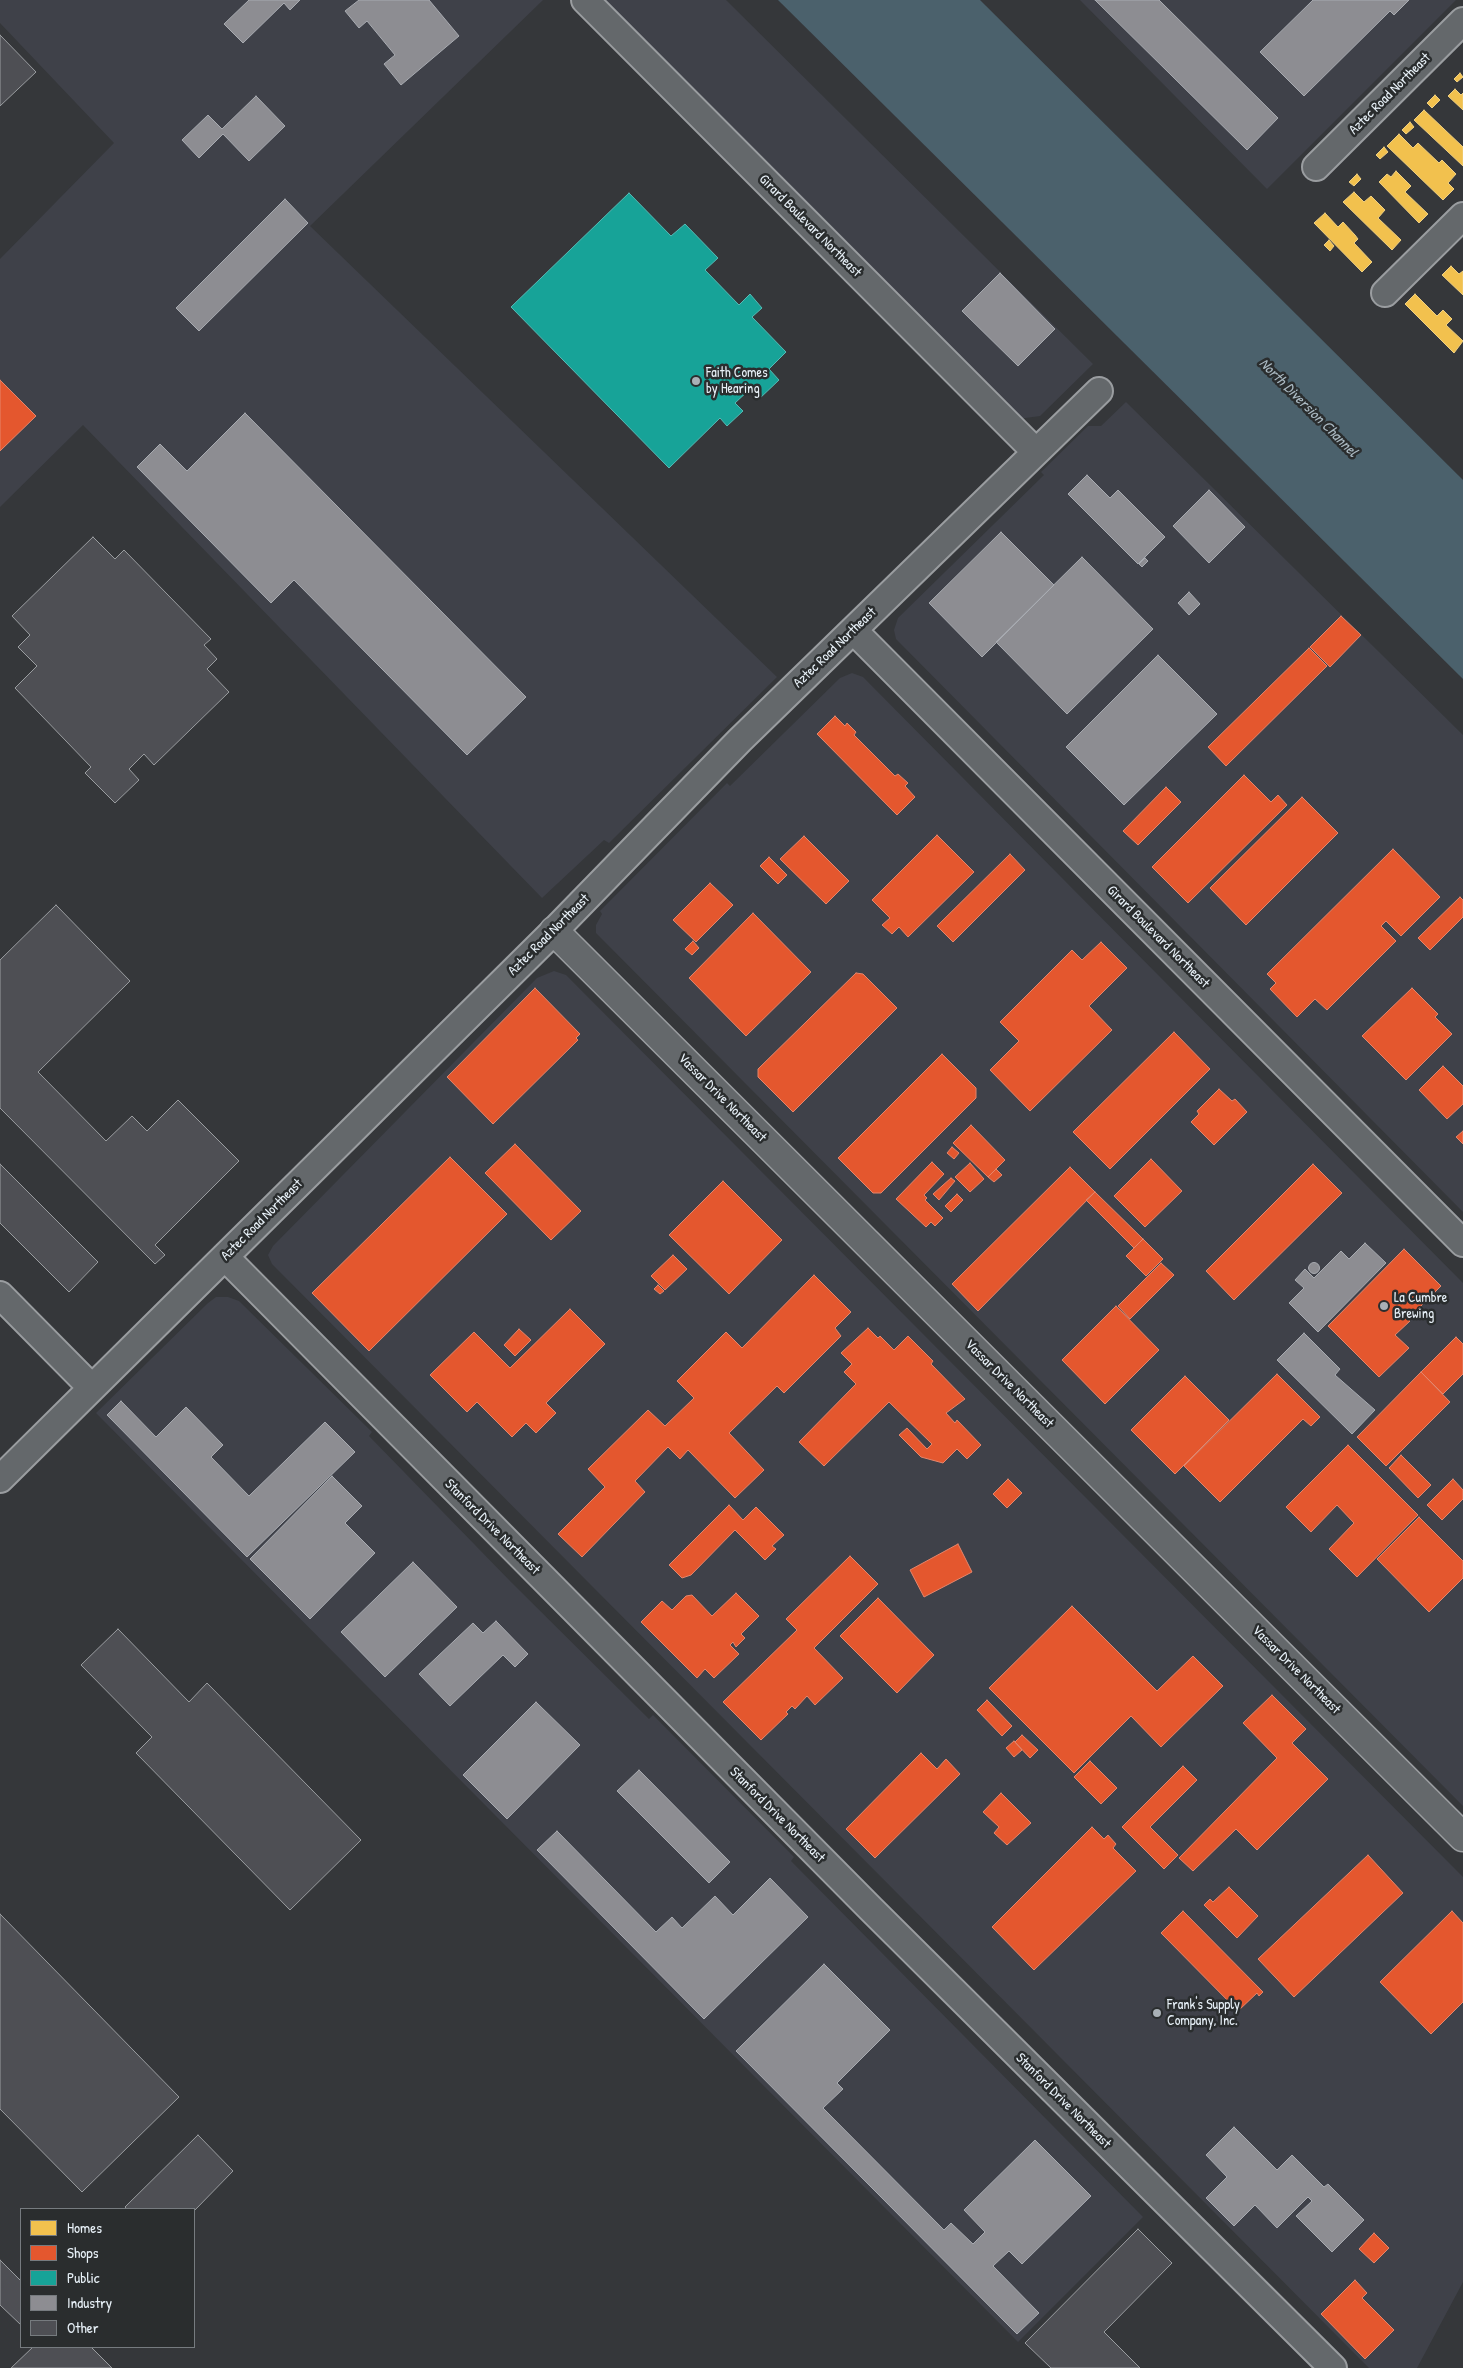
<!DOCTYPE html>
<html>
<head>
<meta charset="utf-8">
<style>
	body { margin:0 }
	#map { position:relative; width:1463px; height:2368px; overflow:hidden; background:#35373a; font-family:"Patrick Hand",sans-serif }
	canvas { display:block }
	.legend { position:absolute; left:20px; top:2208px; width:175px; height:140px; box-sizing:border-box; background:#2a2d2e; border:1px solid #767b7f; margin:0; padding:6px 9px; list-style:none; font-size:15px; color:#e8f1f8 }
	.legend li { display:flex; align-items:center; gap:10px; height:25px }
	.legend b { width:25px; border:1px solid #767b7f }
</style>
</head>
<body>
<div id="map">
<canvas width="1463" height="2368"></canvas>
<ul class="legend">
<li><b style="height:14px;background:#f2c14e"></b>Homes</li>
<li><b style="height:14px;background:#e4572e"></b>Shops</li>
<li><b style="height:14px;background:#17a398"></b>Public</li>
<li><b style="height:14px;background:#8d8d92"></b>Industry</li>
<li><b style="height:14px;background:#4e4f54"></b>Other</li>
</ul>
</div>
<script>
const c = document.querySelector('canvas').getContext('2d');
c.lineJoin = 'round';
function fillPath(path, color) { c.fillStyle = color; c.fill(path, 'evenodd'); }
const shape = rows => new Path2D(rows.map(r => 'M' + r).join(''));
function trace(path, color, width, dash) { c.strokeStyle = color; c.lineWidth = width; c.lineCap = dash ? 'butt' : 'round'; c.setLineDash(dash || []); c.stroke(path); }
function write(font, color, halo, rows, align = 'center') {
  c.font = font + ' "Patrick Hand",sans-serif'; c.lineWidth = 5; c.setLineDash([]); c.textBaseline = 'middle'; c.strokeStyle = halo; c.fillStyle = color; for (const [text, x, y, turn = 0] of rows) {
    c.save(); c.translate(x, y); c.rotate((+turn || 0) * Math.PI / 180); c.textAlign = isNaN(turn) ? turn : align; if (halo) c.strokeText(text, 0, 0); c.fillText(text, 0, 0); c.restore();
  }
}
fillPath(shape([
	[0,0,543,0,310,226,777,677,609,843,604,840,542,898,83,425,0,507,0,259,114,143,0,23],
	[597,0,726,0,1093,364,1040,416,1018,419],
	[1080,0,1456,0,1267,189],
	[1126,402,1463,735,1463,1212,896,639,894,630,898,618,1044,475,1041,472,1088,426,1101,426],
	[852,673,863,677,1463,1283,1463,1806,596,933,596,925,602,914,600,911,727,783,730,786,840,678],
	[554,971,566,975,1463,1877,1463,2282,1417,2368,1369,2368,272,1264,268,1255,273,1246,537,978],
	[216,1297,228,1297,239,1301,372,1432,369,1436,511,1582,649,1719,653,1715,794,1857,791,1861,1143,2217,1018,2342,96,1413,208,1303]
]), '#3f4149');
fillPath(shape([
	[778,0,980,0,1463,480,1463,679]
]), '#4b616c');
const homes = shape([
	[1460,73,1463,77,1457,82,1454,79,1460,73],
	[1455,89,1461,95,1463,93,1463,110,1448,96,1455,89],
	[1435,95,1440,100,1432,108,1427,103,1435,95],
	[1424,110,1463,147,1463,166,1414,120,1424,110],
	[1410,122,1414,127,1406,134,1402,130,1410,122],
	[1399,134,1413,148,1418,143,1439,163,1442,160,1456,174,1448,183,1454,189,1443,200,1387,146,1399,134],
	[1384,147,1388,152,1380,159,1376,155,1384,147],
	[1396,171,1411,186,1405,192,1428,214,1419,223,1379,182,1387,174,1391,177,1396,171],
	[1357,174,1361,179,1354,186,1349,182,1357,174],
	[1354,192,1364,202,1371,196,1385,210,1378,218,1401,240,1392,250,1343,202,1354,192],
	[1325,213,1338,227,1343,222,1355,235,1358,239,1354,243,1372,262,1362,272,1314,223,1325,213],
	[1329,240,1334,246,1330,251,1324,245,1329,240],
	[1451,266,1459,274,1463,271,1463,295,1442,275,1451,266],
	[1415,294,1437,316,1443,310,1452,319,1446,325,1463,341,1454,353,1405,304,1415,294]
]);
fillPath(homes, '#f2c14e');
trace(homes, '#efcf81', 1);
const shops = shape([
	[0,380,36,416,0,451,0,380],
	[1341,616,1361,635,1330,667,1310,647,1341,616],
	[1309,648,1327,666,1226,766,1208,747,1309,648],
	[835,716,845,726,847,723,856,732,854,735,895,776,898,774,908,783,905,786,915,797,897,815,817,734,835,716],
	[1244,775,1271,802,1278,795,1287,805,1188,903,1152,867,1244,775],
	[1166,787,1181,802,1138,845,1123,831,1166,787],
	[1302,797,1338,833,1246,925,1210,888,1302,797],
	[937,835,974,872,908,937,899,927,892,934,882,925,890,918,872,900,937,835],
	[804,836,849,881,826,904,780,859,804,836],
	[1393,849,1440,897,1401,936,1386,921,1381,926,1396,941,1327,1010,1315,999,1297,1017,1270,989,1276,983,1267,974,1393,849],
	[1010,854,1025,870,953,942,937,926,1010,854],
	[769,857,787,875,778,884,760,866,769,857],
	[710,883,733,905,696,942,673,920,710,883],
	[1460,897,1463,900,1463,917,1430,950,1418,938,1460,897],
	[753,913,811,972,746,1036,689,978,753,913],
	[693,941,699,948,692,955,685,949,693,941],
	[1101,942,1127,968,1089,1006,1112,1030,1030,1111,990,1070,1019,1041,1000,1022,1072,950,1082,960,1101,942],
	[856,973,863,974,897,1008,793,1112,758,1077,758,1069,856,973],
	[535,988,580,1034,576,1038,578,1040,493,1124,447,1077,535,988],
	[1412,988,1438,1014,1435,1017,1452,1034,1406,1080,1362,1036,1412,988],
	[1174,1032,1210,1069,1110,1169,1073,1132,1174,1032],
	[942,1054,976,1088,976,1098,881,1193,873,1193,838,1158,942,1054],
	[1443,1066,1463,1086,1463,1104,1447,1119,1419,1090,1443,1066],
	[1219,1089,1232,1101,1235,1099,1247,1112,1214,1145,1191,1122,1199,1114,1197,1111,1219,1089],
	[971,1125,1005,1160,988,1177,953,1143,971,1125],
	[1463,1131,1463,1144,1456,1137,1463,1131],
	[515,1144,581,1211,551,1240,485,1173,515,1144],
	[952,1147,959,1153,954,1159,947,1153,952,1147],
	[450,1157,507,1214,369,1351,312,1293,450,1157],
	[1151,1159,1182,1191,1145,1227,1114,1196,1151,1159],
	[932,1162,944,1174,924,1195,927,1198,925,1200,943,1218,935,1226,931,1222,926,1227,896,1199,932,1162],
	[970,1163,984,1179,970,1192,955,1177,970,1163],
	[1313,1164,1342,1193,1234,1300,1206,1271,1313,1164],
	[1070,1167,1095,1192,978,1311,952,1284,1070,1167],
	[996,1169,1002,1175,994,1182,988,1177,996,1169],
	[951,1178,955,1181,939,1200,933,1194,951,1178],
	[723,1181,782,1240,729,1294,669,1235,723,1181],
	[1095,1192,1143,1239,1134,1248,1086,1200,1095,1192],
	[957,1194,963,1200,951,1212,945,1206,957,1194],
	[1143,1239,1163,1259,1146,1276,1126,1256,1143,1239],
	[1404,1249,1441,1286,1408,1319,1410,1321,1395,1335,1409,1348,1379,1377,1328,1326,1404,1249],
	[673,1255,687,1269,665,1290,651,1276,673,1255],
	[1161,1263,1174,1275,1130,1319,1118,1306,1161,1263],
	[814,1275,851,1312,835,1328,841,1336,784,1393,777,1386,729,1433,764,1470,735,1498,688,1450,680,1459,668,1447,635,1481,645,1492,582,1557,558,1534,605,1487,588,1469,648,1410,665,1426,694,1398,677,1381,726,1332,742,1348,814,1275],
	[658,1285,664,1291,660,1294,654,1289,658,1285],
	[1116,1306,1159,1350,1105,1404,1062,1360,1116,1306],
	[570,1309,605,1344,546,1403,556,1413,536,1433,526,1423,512,1437,477,1402,467,1412,430,1375,474,1332,510,1368,570,1309],
	[868,1328,878,1338,880,1336,894,1350,908,1336,933,1361,931,1364,965,1399,946,1413,955,1423,957,1420,981,1445,967,1459,957,1449,943,1463,921,1457,899,1435,907,1428,927,1449,932,1444,889,1402,824,1466,799,1442,856,1384,844,1372,852,1364,841,1353,868,1328],
	[519,1329,531,1340,515,1356,504,1345,519,1329],
	[1456,1337,1463,1344,1463,1374,1443,1394,1421,1372,1456,1337],
	[1421,1372,1450,1402,1386,1466,1357,1437,1421,1372],
	[1277,1374,1320,1417,1311,1426,1303,1419,1220,1502,1184,1466,1277,1374],
	[1185,1376,1229,1420,1175,1474,1131,1430,1185,1376],
	[1348,1445,1418,1515,1357,1577,1329,1549,1354,1523,1337,1505,1311,1532,1286,1507,1348,1445],
	[1401,1455,1431,1485,1418,1498,1389,1468,1401,1455],
	[1008,1479,1022,1493,1007,1508,993,1494,1008,1479],
	[1453,1479,1463,1490,1463,1499,1442,1520,1427,1505,1453,1479],
	[729,1505,743,1520,756,1507,784,1535,772,1546,776,1549,765,1560,735,1530,691,1575,682,1578,669,1565,729,1505],
	[1419,1517,1463,1561,1463,1578,1429,1612,1377,1559,1419,1517],
	[958,1544,972,1572,924,1597,910,1570,958,1544],
	[850,1556,878,1584,814,1648,843,1678,815,1705,807,1696,795,1709,792,1706,786,1712,788,1714,761,1740,723,1702,797,1630,786,1619,850,1556],
	[736,1593,759,1616,741,1634,745,1638,736,1647,733,1642,730,1645,739,1654,714,1678,705,1669,697,1678,641,1622,662,1601,672,1610,686,1596,692,1595,712,1616,736,1593],
	[878,1598,934,1655,897,1693,840,1636,878,1598],
	[1072,1606,1157,1691,1193,1656,1223,1686,1161,1747,1131,1716,1074,1773,989,1688,1072,1606],
	[1272,1695,1306,1729,1292,1743,1328,1779,1257,1850,1236,1829,1193,1871,1179,1858,1277,1758,1243,1723,1272,1695],
	[987,1700,1012,1726,1002,1736,977,1710,987,1700],
	[1022,1735,1038,1750,1030,1758,1015,1742,1022,1735],
	[1014,1741,1022,1750,1014,1757,1006,1748,1014,1741],
	[921,1753,937,1769,946,1759,960,1774,875,1858,846,1829,921,1753],
	[1090,1761,1117,1788,1101,1804,1074,1777,1090,1761],
	[1183,1766,1197,1780,1150,1827,1178,1855,1164,1869,1122,1827,1183,1766],
	[1001,1793,1031,1823,1007,1845,994,1833,999,1827,983,1812,1001,1793],
	[1092,1827,1104,1839,1108,1835,1116,1844,1113,1848,1136,1871,1034,1970,992,1927,1092,1827],
	[1368,1855,1403,1893,1294,1997,1258,1959,1368,1855],
	[1229,1887,1258,1916,1237,1938,1204,1905,1210,1899,1213,1902,1229,1887],
	[1183,1911,1263,1992,1259,1996,1257,1993,1238,2011,1161,1933,1183,1911],
	[1452,1911,1463,1923,1463,2002,1431,2034,1380,1982,1452,1911],
	[1374,2233,1389,2248,1374,2263,1359,2249,1374,2233],
	[1355,2280,1367,2293,1362,2298,1394,2330,1365,2359,1321,2314,1355,2280]
]);
fillPath(shops, '#e4572e');
trace(shops, '#e5856b', 1);
const public = shape([
	[629,193,671,236,685,224,718,258,705,270,739,305,750,294,762,308,752,317,786,352,769,369,779,380,758,400,749,390,735,403,743,411,727,426,720,418,669,468,511,307,629,193]
]);
fillPath(public, '#17a398');
trace(public, '#56bab5', 1);
const industry = shape([
	[249,0,300,0,290,10,284,3,243,43,224,24,249,0],
	[359,0,429,0,459,36,401,85,384,64,395,55,367,21,359,28,345,11,359,0],
	[1095,0,1159,0,1278,118,1247,150,1095,0],
	[1313,0,1409,0,1394,15,1390,11,1304,96,1260,52,1313,0],
	[256,96,285,126,249,161,223,134,199,158,182,140,208,115,222,129,256,96],
	[285,199,308,223,199,331,176,308,285,199],
	[1000,273,1055,329,1018,366,962,311,1000,273],
	[245,413,526,697,467,755,294,580,271,603,137,467,160,444,187,471,245,413],
	[1087,475,1110,498,1118,490,1165,537,1138,564,1068,494,1087,475],
	[1209,490,1245,527,1209,563,1173,526,1209,490],
	[1001,532,1054,585,982,657,929,603,1001,532],
	[1082,557,1153,629,1067,714,996,642,1082,557],
	[1145,558,1148,561,1142,567,1139,564,1145,558],
	[1189,592,1200,604,1189,615,1178,603,1189,592],
	[1158,655,1217,714,1124,805,1066,747,1158,655],
	[1365,1243,1386,1263,1318,1332,1289,1303,1304,1288,1295,1280,1305,1269,1314,1278,1341,1251,1349,1259,1365,1243],
	'1308.5 1268a5.5 5.5 0 1 1 11 0a5.5 5.5 0 1 1-11 0Z',
	[1304,1333,1340,1369,1335,1375,1375,1410,1352,1434,1277,1360,1304,1333],
	[121,1401,156,1437,186,1407,223,1445,211,1457,249,1496,325,1422,355,1452,247,1557,107,1415,121,1401],
	[332,1476,362,1506,345,1523,375,1553,310,1619,250,1559,332,1476],
	[413,1562,457,1607,385,1677,341,1632,413,1562],
	[496,1621,528,1654,515,1667,503,1655,450,1706,419,1674,473,1623,483,1633,496,1621],
	[536,1702,580,1745,507,1819,463,1775,536,1702],
	[639,1770,730,1862,709,1883,617,1791,639,1770],
	[557,1831,656,1932,672,1917,682,1928,715,1896,733,1915,770,1878,808,1917,704,2019,537,1850,557,1831],
	[824,1964,890,2030,837,2083,843,2089,823,2108,944,2230,951,2223,973,2244,985,2232,964,2210,1035,2140,1091,2196,1022,2264,1009,2251,993,2266,1039,2313,1017,2334,736,2051,824,1964],
	[1234,2127,1277,2170,1292,2155,1324,2187,1328,2184,1364,2220,1332,2252,1296,2216,1312,2201,1308,2197,1277,2228,1255,2205,1234,2226,1206,2198,1227,2177,1206,2155,1234,2127]
]);
fillPath(industry, '#8d8d92');
trace(industry, '#a8abb1', 1);
const building = shape([
	[0,35,36,72,0,106,0,35],
	[93,537,115,559,124,550,211,639,204,645,217,659,207,669,229,692,154,765,144,754,129,769,139,780,115,803,85,773,91,767,15,688,37,666,18,647,30,635,12,616,93,537],
	[56,905,130,981,38,1072,106,1141,132,1116,147,1131,178,1100,239,1161,155,1245,165,1255,155,1264,0,1108,0,960,56,905],
	[0,1164,98,1262,69,1292,0,1223,0,1164],
	[118,1629,189,1702,207,1683,361,1840,290,1910,136,1753,152,1737,81,1665,118,1629],
	[0,1914,179,2097,82,2192,0,2109,0,1914],
	[198,2135,233,2171,194,2211,127,2209,125,2207,198,2135],
	[1138,2229,1172,2263,1104,2332,1140,2368,1051,2368,1025,2343,1138,2229],
	[0,2260,21,2281,21,2325,0,2305,0,2260],
	[33,2347,91,2347,112,2368,11,2368,33,2347]
]);
fillPath(building, '#4e4f54');
trace(building, '#9a9da0', 1);
const street = shape([
	[585,0,1036,452],
	[1316,167,1463,21],
	[1385,293,1463,216],
	[854,631,1463,1243],
	[225,1257,871,1909,1333,2368],
	[0,1295,92,1388],
	[0,1479,554,931,740,740,1099,391]
]);
const secondary = shape([
	[554,931,1463,1837]
]);
trace(street, '#9a9da0', 30);
trace(secondary, '#9a9da0', 31);
trace(street, '#64686b', 26);
trace(secondary, '#64686b', 28);
for (const [x, y, r, color] of [
	[696,381,5,"#a9b0b6"],
	[1384,1306,5,"#a9b0b6"],
	[1157,2013,5,"#a9b0b6"]
]) { const dot = new Path2D(); dot.arc(x, y, r, 0, 2 * Math.PI); c.fillStyle = color; c.fill(dot); trace(dot, '#2a2d2e', 2); }
write('14px', '#e8f1f8', '#2a2d2e', [
	["Aztec Road Northeast",1390,94,-45],
	["Girard Boulevard Northeast",810,226,45],
	["Aztec Road Northeast",835,648,-44],
	["Aztec Road Northeast",549,935,-45],
	["Girard Boulevard Northeast",1158,937,45],
	["Vassar Drive Northeast",722,1098,45],
	["Aztec Road Northeast",262,1220,-45],
	["Vassar Drive Northeast",1009,1384,45],
	["Stanford Drive Northeast",492,1527,45],
	["Vassar Drive Northeast",1296,1670,45],
	["Stanford Drive Northeast",777,1815,45],
	["Stanford Drive Northeast",1063,2101,45]
]);
write('14px', '#e8f1f8', '#2a2d2e', [
	["Faith Comes",706,373],
	["by Hearing",706,389],
	["La Cumbre",1394,1298],
	["Brewing",1394,1314],
	["Frank's Supply",1167,2005],
	["Company, Inc.",1167,2021]
], 'left');
write('italic 15px', '#aab9c2', '#2a2d2e', [
	["North Diversion Channel",1308,408,45]
]);
</script>
</body>
</html>
